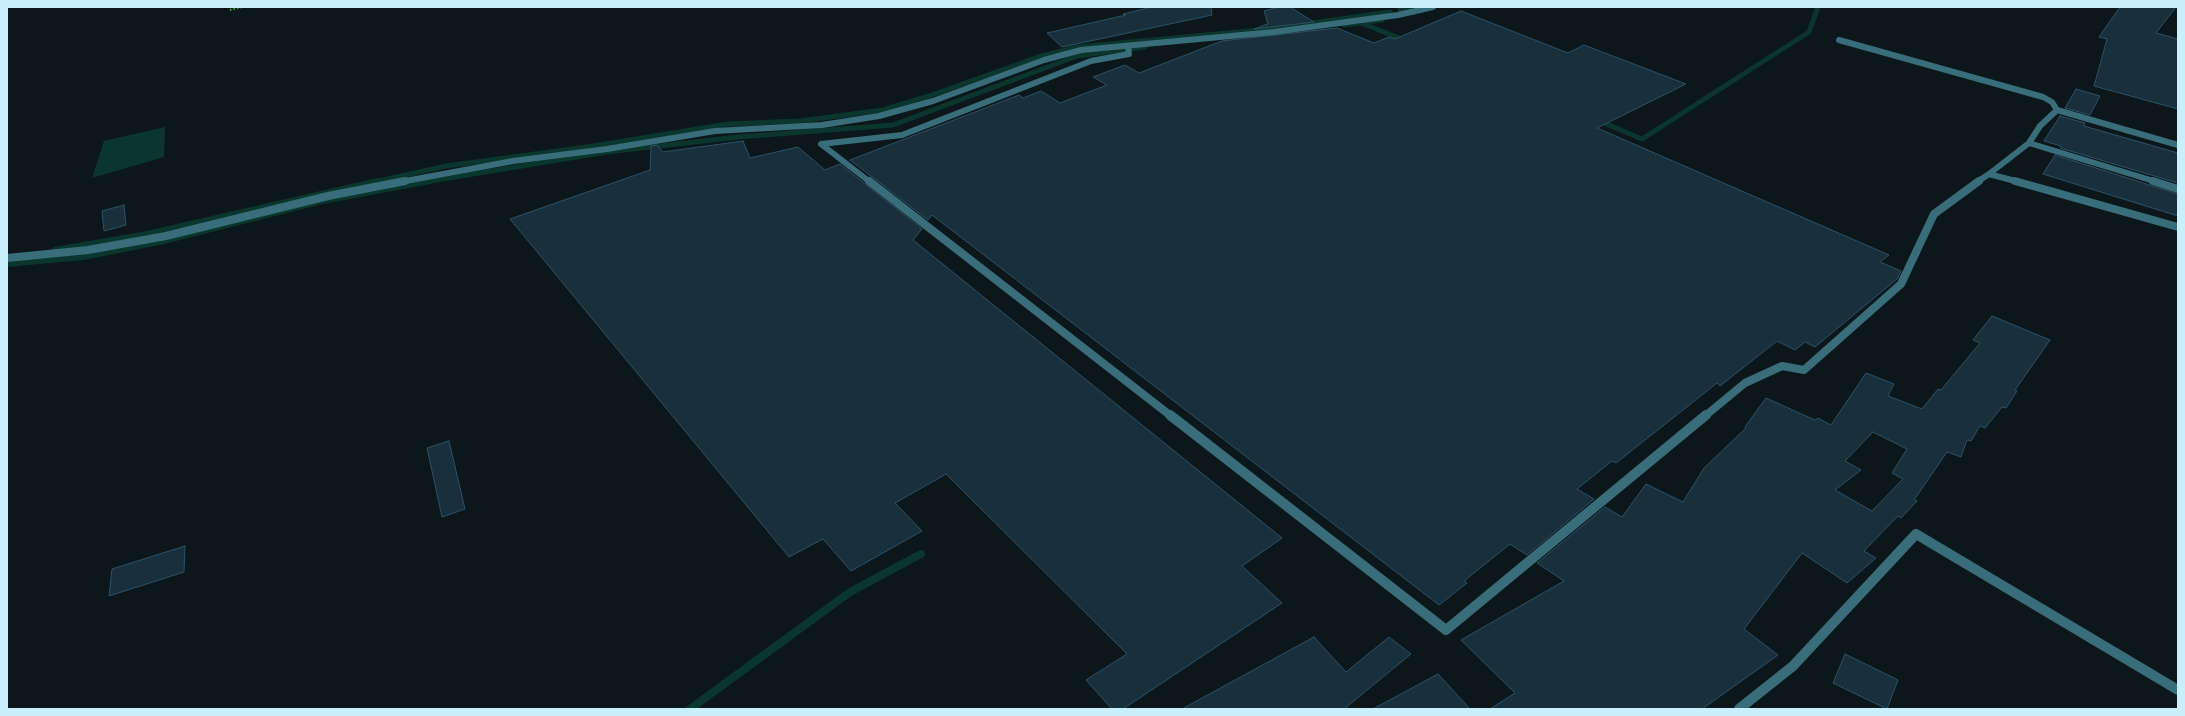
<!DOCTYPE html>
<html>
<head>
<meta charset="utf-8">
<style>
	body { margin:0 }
	#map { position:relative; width:2185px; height:716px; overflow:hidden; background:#0c171c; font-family:"Titillium Web",sans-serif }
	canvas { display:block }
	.frame { position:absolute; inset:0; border:8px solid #caeffc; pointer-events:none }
</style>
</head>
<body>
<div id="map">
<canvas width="2185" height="716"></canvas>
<div class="frame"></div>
</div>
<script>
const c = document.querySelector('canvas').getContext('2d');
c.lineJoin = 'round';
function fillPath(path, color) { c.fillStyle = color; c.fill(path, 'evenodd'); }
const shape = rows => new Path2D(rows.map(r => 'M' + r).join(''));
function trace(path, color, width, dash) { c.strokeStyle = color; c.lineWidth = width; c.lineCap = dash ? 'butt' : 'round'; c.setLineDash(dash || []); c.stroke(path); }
fillPath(shape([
	[165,127,164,157,92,178,104,141]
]), '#0b362d');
trace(shape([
	[1400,10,1411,7],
	[1364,24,1406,41],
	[1344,25,1382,20],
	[1597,120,1642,139,1809,32,1818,7],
	[374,182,446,166,587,147,728,124,800,121,883,110,929,96,1041,56,1078,47,1270,29,1390,12],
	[424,182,607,152,738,137,893,125,1077,56,1145,47]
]), '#0b362d', 5);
trace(shape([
	[55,250,147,234,378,181],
	[7,264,83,257,159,242,322,201,430,181]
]), '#0b362d', 6);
trace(shape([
	[690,709,850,592,921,554]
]), '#0b362d', 8);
const building = shape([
	[1152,7,1211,7,1212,15,1062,47,1047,33,1126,15,1123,14,1152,7],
	[1279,7,1290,7,1314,22,1254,29,1268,24,1264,11,1279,7],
	[2120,7,2176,7,2156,33,2178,39,2178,109,2094,86,2107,39,2099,37,2120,7],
	[1461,11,1568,53,1584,45,1686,84,1597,128,1889,255,1880,262,1901,271,1897,279,1815,347,1805,342,1795,350,1777,341,1720,386,1717,383,1616,463,1612,461,1577,489,1594,499,1527,555,1510,544,1464,581,1467,583,1439,605,932,215,928,220,850,160,1019,95,1023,98,1041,91,1060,103,1107,85,1093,77,1125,65,1139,73,1222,41,1337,28,1374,43,1389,37,1395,39,1461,11],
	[2076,89,2100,96,2090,115,2065,108,2076,89],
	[2060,116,2085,123,2084,126,2178,153,2178,183,2060,148,2061,146,2044,141,2060,116],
	[743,141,750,158,798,147,825,170,840,164,922,229,913,240,1282,538,1242,566,1282,603,1123,709,1112,709,1086,680,1127,654,946,474,895,503,922,531,851,571,823,539,789,557,510,219,650,170,651,146,657,145,663,152,743,141],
	[2055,155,2178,194,2178,216,2043,174,2055,155],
	[124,205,126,225,104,231,102,211,124,205],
	[1992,316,2050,340,2015,390,2017,391,2006,408,2002,407,1985,428,1980,426,1971,441,1967,440,1961,457,1947,452,1914,500,1917,501,1901,518,1898,516,1864,551,1876,558,1847,583,1802,553,1744,629,1778,655,1702,709,1490,709,1515,693,1461,640,1564,581,1537,563,1605,507,1622,517,1646,484,1683,502,1704,468,1746,428,1745,427,1766,398,1815,420,1818,418,1831,425,1866,373,1894,384,1888,396,1922,409,1938,389,1941,390,1980,343,1973,340,1992,316],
	[1873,432,1907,449,1892,473,1903,479,1872,511,1835,490,1861,470,1845,461,1873,432],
	[449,441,465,509,442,517,427,448,449,441],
	[185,546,184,572,109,596,112,569,185,546],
	[1314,637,1346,672,1389,637,1411,654,1344,709,1182,709,1314,637],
	[1845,654,1898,680,1887,709,1833,683,1845,654],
	[1438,674,1470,709,1373,709,1438,674]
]);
fillPath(building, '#19303c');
trace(building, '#2c5267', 1);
trace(shape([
	[230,10,242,7]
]), '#32a83d', 2, [1.5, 2]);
trace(shape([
	[1839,40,2043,97,2052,102,2057,110,2040,126,2029,143,1989,174],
	[2057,110,2178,145],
	[2029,143,2157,182],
	[870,182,821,144,902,135,1091,61,1129,54,1128,47],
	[1977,182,1989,174,2019,182]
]), '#396d79', 6);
trace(shape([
	[869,181,1171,416],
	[2015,181,2178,227],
	[2153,181,2178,189],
	[1705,416,1745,383,1782,366,1804,370,1901,284,1934,214,1979,181]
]), '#396d79', 8);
trace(shape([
	[1170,415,1446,630,1706,415]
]), '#396d79', 10);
trace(shape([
	[400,182,513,161,607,149,715,131,822,125,879,116,933,101,1044,60,1081,50,1274,32,1398,15,1433,7]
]), '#396d79', 6);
trace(shape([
	[7,258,88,250,166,236,328,196,405,181]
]), '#396d79', 8);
trace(shape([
	[1739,709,1793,666,1916,534,2178,690]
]), '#396d79', 10);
</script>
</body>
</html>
